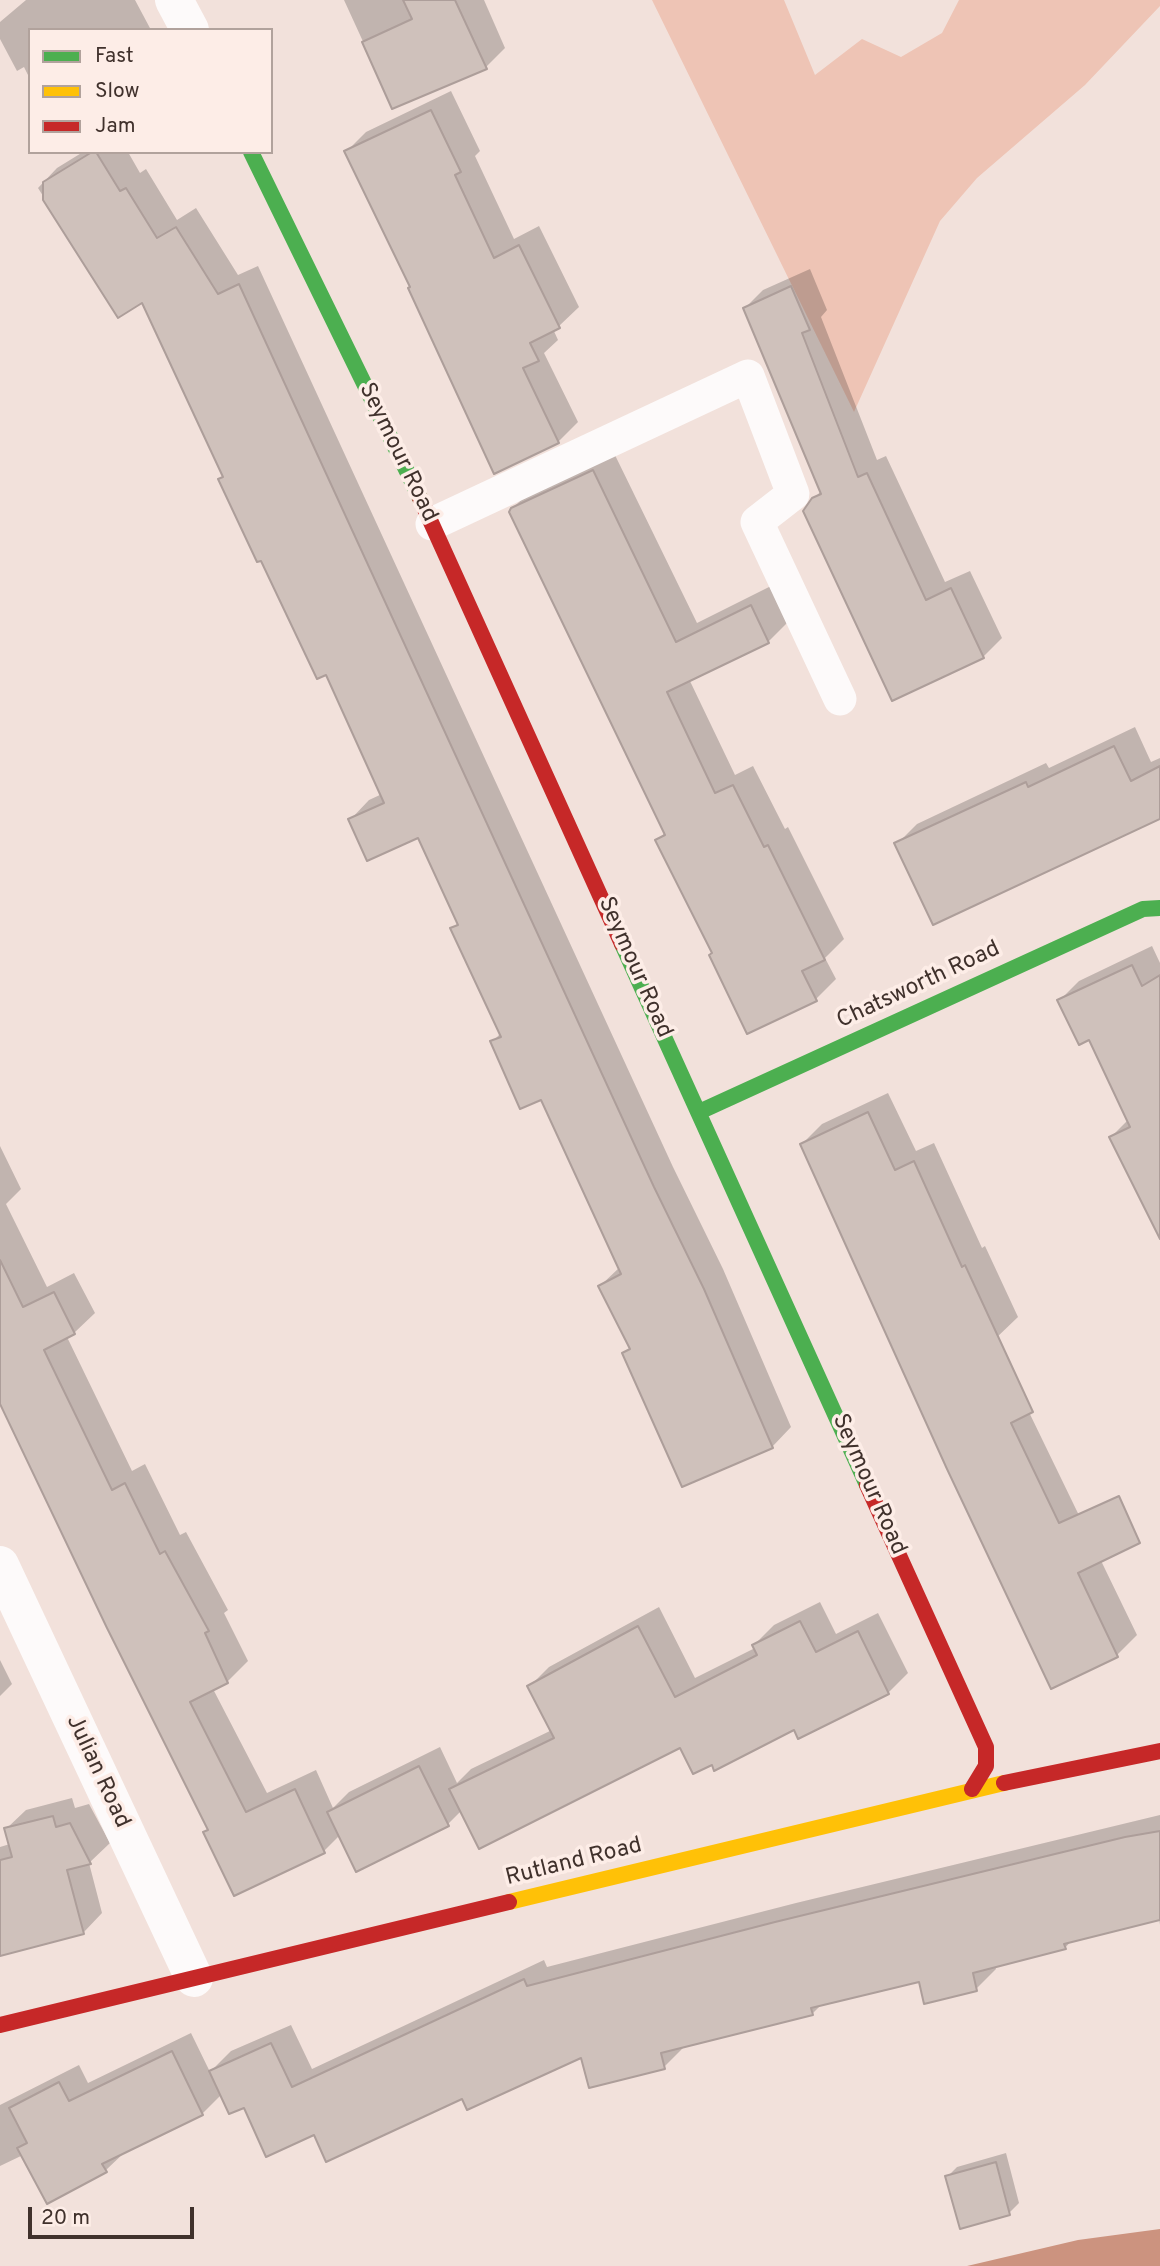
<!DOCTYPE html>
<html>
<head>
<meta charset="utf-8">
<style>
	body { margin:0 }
	#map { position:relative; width:1160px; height:2266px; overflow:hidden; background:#f2e1db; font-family:Overpass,sans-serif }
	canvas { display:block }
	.legend { position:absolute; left:28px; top:28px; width:245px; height:126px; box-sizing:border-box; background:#fdede7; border:2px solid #b1a29c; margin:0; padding:9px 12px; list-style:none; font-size:21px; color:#40312c }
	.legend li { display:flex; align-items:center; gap:14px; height:35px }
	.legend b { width:35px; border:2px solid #b1a29c }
	.scale { position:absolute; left:28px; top:2207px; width:166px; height:32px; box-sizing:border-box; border:4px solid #40312c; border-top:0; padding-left:9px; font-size:21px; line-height:24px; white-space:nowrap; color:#40312c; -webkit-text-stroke:5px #fdede7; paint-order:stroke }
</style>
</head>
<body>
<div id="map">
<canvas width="1160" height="2266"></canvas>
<ul class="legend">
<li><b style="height:9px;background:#4caf50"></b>Fast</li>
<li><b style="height:9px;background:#ffc107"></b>Slow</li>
<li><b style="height:9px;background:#c62828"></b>Jam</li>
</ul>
<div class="scale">20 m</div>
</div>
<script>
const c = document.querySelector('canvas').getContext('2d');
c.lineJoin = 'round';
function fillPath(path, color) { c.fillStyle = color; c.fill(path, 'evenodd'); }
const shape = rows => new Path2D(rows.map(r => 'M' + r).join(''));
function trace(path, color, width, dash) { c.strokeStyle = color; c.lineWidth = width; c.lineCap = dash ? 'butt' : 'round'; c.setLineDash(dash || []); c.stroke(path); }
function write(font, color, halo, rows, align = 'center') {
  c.font = font + ' Overpass,sans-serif'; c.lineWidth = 7; c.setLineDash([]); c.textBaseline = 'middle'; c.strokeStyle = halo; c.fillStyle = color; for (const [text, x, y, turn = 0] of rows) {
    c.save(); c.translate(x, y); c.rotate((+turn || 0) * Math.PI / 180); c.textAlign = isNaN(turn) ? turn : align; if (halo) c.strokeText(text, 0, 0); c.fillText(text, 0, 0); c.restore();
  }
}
fillPath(shape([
	[652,0,784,0,815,75,862,39,901,57,942,33,959,0,1160,0,1160,6,1085,85,977,178,940,221,854,412]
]), '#eec4b5');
fillPath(shape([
	[1160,2229,1160,2266,967,2266,1078,2240]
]), '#cc937f');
fillPath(shape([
	[26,0,135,0,151,30,30,30,30,79,24,67,17,71,0,39,0,22],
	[344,0,484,0,505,48,486,67,393,107],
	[451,91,480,151,475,156,514,239,539,226,579,307,559,326,553,329,558,340,544,353,578,422,558,442,412,286,346,152,366,132],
	[83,152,128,152,140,173,146,169,177,220,196,208,238,275,258,266,673,1167,723,1269,791,1427,772,1447,624,1354,631,1347,600,1286,620,1267,542,1097,492,1042,501,1033,452,929,459,922,419,835,350,820,369,800,382,794,326,673,220,480,224,476,143,301,119,316,38,188,57,168],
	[810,269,827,310,821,317,877,460,886,456,945,582,970,571,1002,638,983,657,813,500,821,491,745,308,763,290],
	[613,451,697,623,771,586,788,622,768,642,689,679,735,775,753,766,785,829,788,827,844,939,825,958,836,979,816,999,713,953,657,840,666,832,512,509,532,489],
	[1135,727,1151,762,1160,758,1160,817,897,844,917,824,1046,763,1049,768],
	[1152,946,1160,963,1160,1235,1111,1137,1128,1120,1090,1038,1059,1001,1079,981],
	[888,1093,916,1151,934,1143,982,1248,985,1246,1018,1317,994,1340,1137,1635,1117,1655,1052,1687,802,1144,822,1124],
	[0,1146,21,1189,6,1204,47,1287,74,1273,95,1313,74,1333,67,1337,132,1471,145,1464,180,1535,186,1532,228,1610,224,1613,248,1661,227,1682,213,1689,267,1793,316,1770,333,1808,349,1792,440,1747,457,1783,471,1769,552,1730,529,1687,549,1667,659,1607,695,1678,755,1648,754,1645,774,1625,820,1602,836,1634,878,1613,908,1673,888,1693,799,1737,795,1728,712,1763,680,1746,462,1810,448,1824,340,1835,324,1851,234,1893,209,1829,0,1400],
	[0,1660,12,1684,0,1696],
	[72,1798,75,1808,89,1804,110,1843,89,1863,102,1913,83,1933,0,1954,0,1847,10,1844,6,1829,26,1810],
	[1160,1815,1160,1925,1159,1918,1072,1940,1065,1948,995,1965,996,1969,976,1989,921,1980,823,2003,812,2014,684,2047,664,2067,582,2055,463,2096,314,2132,244,2106,222,2094,202,2114,126,2151,106,2170,23,2155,0,2166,0,2105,79,2065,88,2083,191,2033,210,2072,231,2051,291,2025,312,2069,544,1960,547,1967,796,1903],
	[1006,2153,1019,2203,1009,2213,947,2177,957,2167]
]), '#0003');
const building = shape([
	[403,0,455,0,487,69,392,109,362,42,412,19,403,0],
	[431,110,461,172,455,175,494,258,519,245,560,328,530,343,539,361,523,368,559,443,494,474,408,288,410,287,344,151,431,110],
	[92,152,96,152,120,191,126,188,157,238,176,227,218,294,239,284,654,1187,704,1289,773,1448,682,1487,622,1353,630,1349,598,1286,621,1274,541,1100,520,1109,490,1041,501,1037,450,928,458,925,418,838,367,861,348,819,384,803,326,675,317,679,261,561,257,562,218,479,223,477,142,303,118,318,43,200,43,182,92,152],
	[791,286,810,330,802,333,858,477,867,473,926,600,951,588,984,658,892,701,803,511,812,498,821,494,743,308,791,286],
	[593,470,676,642,751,605,769,643,667,692,715,793,733,785,764,847,768,845,825,960,802,971,817,1001,747,1034,709,955,712,953,655,840,665,835,509,512,511,508,593,470],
	[1114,746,1131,781,1160,766,1160,819,933,925,894,843,1026,782,1028,787,1114,746],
	[1132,965,1142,986,1160,975,1160,1239,1109,1137,1130,1127,1089,1040,1079,1045,1057,1000,1132,965],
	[868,1112,895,1170,914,1161,962,1267,965,1265,1033,1412,1011,1423,1059,1523,1119,1496,1140,1543,1078,1573,1118,1657,1051,1689,947,1469,800,1144,868,1112],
	[0,1260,23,1307,54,1292,75,1334,44,1350,112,1490,125,1483,160,1554,165,1551,209,1631,205,1633,228,1683,190,1702,246,1812,295,1789,325,1853,234,1896,203,1832,208,1830,107,1628,0,1404,0,1260],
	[800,1621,816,1652,858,1631,889,1694,798,1739,794,1730,714,1771,712,1765,693,1774,680,1748,479,1849,449,1789,554,1738,527,1686,638,1626,675,1697,757,1655,752,1645,800,1621],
	[419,1766,449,1826,356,1872,327,1812,419,1766],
	[53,1816,56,1827,70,1823,91,1864,67,1870,84,1934,0,1956,0,1860,12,1857,4,1828,53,1816],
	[1160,1831,1160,1920,1064,1944,1066,1949,973,1973,977,1991,924,2004,919,1982,811,2008,813,2015,661,2053,665,2069,589,2088,581,2058,467,2110,462,2099,326,2162,314,2135,266,2157,244,2108,229,2114,209,2071,271,2043,292,2087,524,1979,527,1986,775,1922,1125,1837,1160,1831],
	[172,2051,203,2115,102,2164,107,2172,47,2204,17,2148,27,2143,9,2108,59,2082,69,2101,172,2051],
	[996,2162,1010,2215,960,2229,945,2176,996,2162]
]);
fillPath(building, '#cfc1bb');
trace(building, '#ad9e9a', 2);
trace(shape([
	[432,524,748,376,793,494,757,522,840,699]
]), '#fdfafa', 33);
trace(shape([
	[174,0,190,30],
	[0,1565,194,1978]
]), '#fdfafa', 38);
trace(shape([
	[251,152,420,498],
	[622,944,867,1485],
	[699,1112,1143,909,1160,908]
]), '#4caf50', 16);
trace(shape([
	[509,1902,1004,1783]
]), '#ffc107', 16);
trace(shape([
	[420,498,622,944],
	[867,1485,986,1747,986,1766,972,1789],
	[1004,1783,1160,1751],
	[0,2025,509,1902]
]), '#c62828', 16);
write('23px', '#40312c', '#fdede7', [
	["Seymour Road",397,453,64],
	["Seymour Road",634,968,66],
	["Chatsworth Road",919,986,-25],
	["Seymour Road",868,1485,66],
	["Julian Road",97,1772,65],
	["Rutland Road",574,1863,-14]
]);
</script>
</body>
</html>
